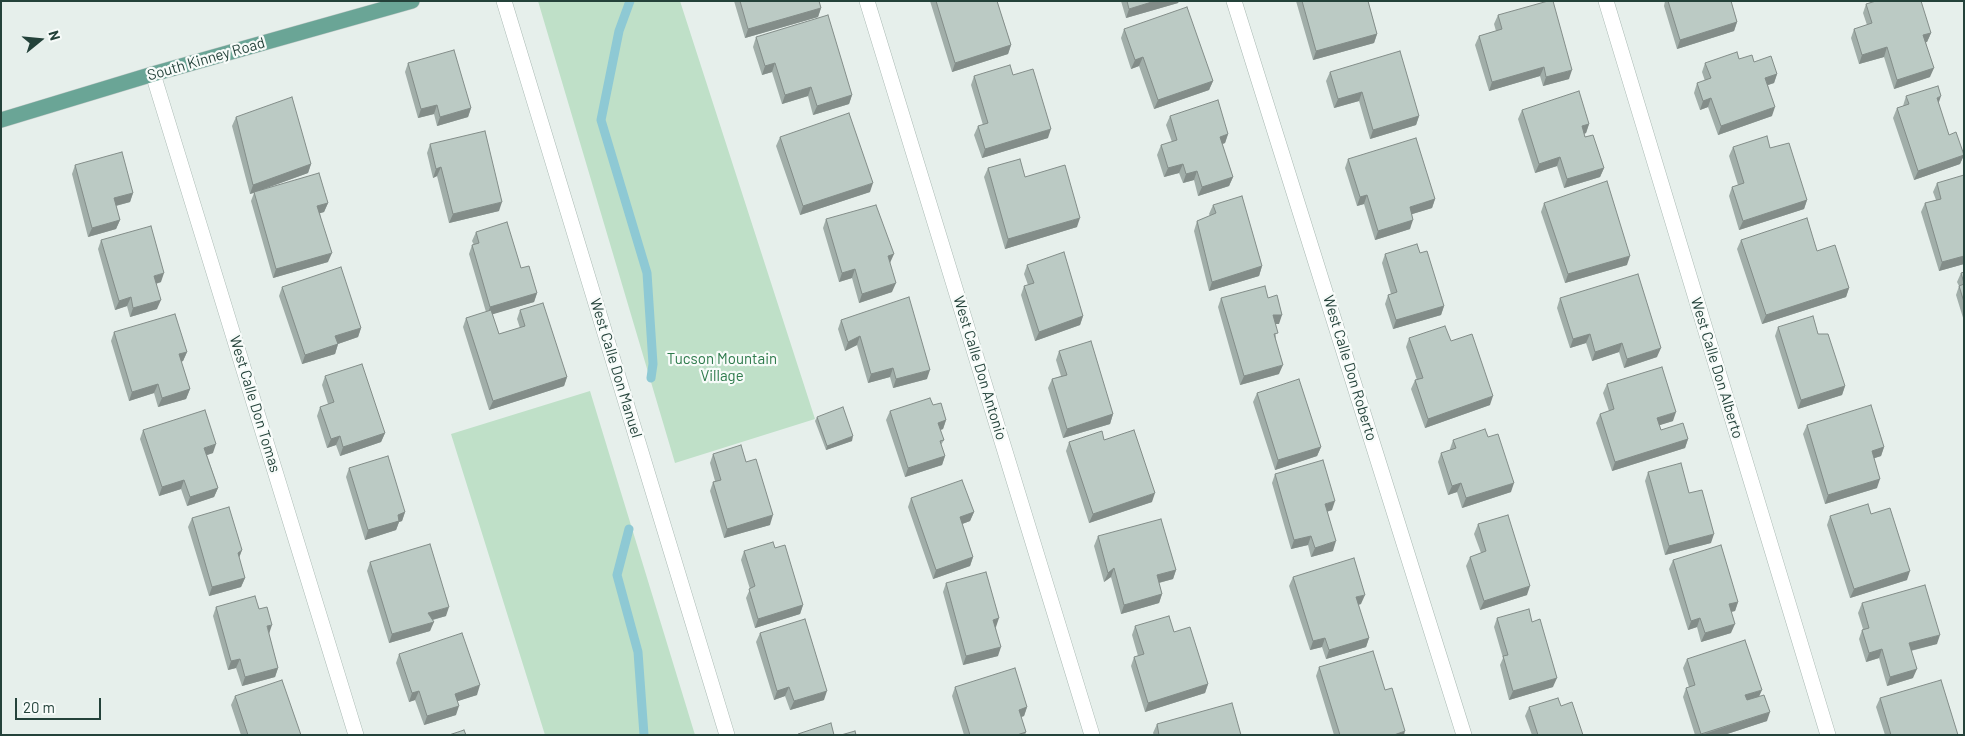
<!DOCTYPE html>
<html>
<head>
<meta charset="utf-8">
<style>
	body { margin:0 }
	#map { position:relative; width:1965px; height:736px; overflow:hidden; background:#e6efeb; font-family:Barlow,sans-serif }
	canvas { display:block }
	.frame { position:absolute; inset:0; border:2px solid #24423a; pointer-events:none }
	.north { position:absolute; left:15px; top:15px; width:50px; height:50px; -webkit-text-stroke:4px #f7fbf9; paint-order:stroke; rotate:73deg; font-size:14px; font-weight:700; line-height:20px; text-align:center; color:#24423a }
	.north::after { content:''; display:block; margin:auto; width:18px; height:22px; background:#24423a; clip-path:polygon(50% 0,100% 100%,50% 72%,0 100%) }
	.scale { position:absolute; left:15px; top:698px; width:86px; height:22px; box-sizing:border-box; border:2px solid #24423a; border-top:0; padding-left:6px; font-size:15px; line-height:18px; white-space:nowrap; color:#24423a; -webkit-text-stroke:4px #f7fbf9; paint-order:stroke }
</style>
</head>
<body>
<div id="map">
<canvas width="1965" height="736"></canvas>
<div class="frame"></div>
<div class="north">N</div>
<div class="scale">20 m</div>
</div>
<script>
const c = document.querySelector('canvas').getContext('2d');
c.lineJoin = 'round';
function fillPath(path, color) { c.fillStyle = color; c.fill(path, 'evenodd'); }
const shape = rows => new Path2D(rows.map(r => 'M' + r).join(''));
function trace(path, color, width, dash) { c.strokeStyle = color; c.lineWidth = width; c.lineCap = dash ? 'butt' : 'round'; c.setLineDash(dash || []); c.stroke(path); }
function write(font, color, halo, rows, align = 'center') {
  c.font = font + ' Barlow,sans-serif'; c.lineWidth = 4.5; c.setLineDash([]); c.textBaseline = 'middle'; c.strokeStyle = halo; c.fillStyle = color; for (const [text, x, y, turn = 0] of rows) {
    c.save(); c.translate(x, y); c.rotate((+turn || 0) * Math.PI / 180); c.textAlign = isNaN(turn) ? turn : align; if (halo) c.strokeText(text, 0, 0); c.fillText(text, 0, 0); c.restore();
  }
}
fillPath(shape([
	[538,1,680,1,815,419,675,463],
	[590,391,695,735,545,735,451,434]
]), '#bfe0c8');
trace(shape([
	[630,1,619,31,601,120,647,273,653,364,651,378],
	[629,529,617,575,638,652,644,735]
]), '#8ec9d4', 9);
const minor = shape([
	[504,1,727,735],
	[867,1,1092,735],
	[1234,1,1464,735],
	[1606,1,1828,735],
	[153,74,356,735]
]);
const major = shape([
	[1,120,153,74,412,1]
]);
trace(minor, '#a8b8b2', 16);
trace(major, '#c2cac8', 16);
trace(minor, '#fff', 15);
trace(major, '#6aa596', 15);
fillPath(shape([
	[734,1,819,1,821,8,818,17,745,38],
	[930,1,997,1,1011,45,1008,54,952,72],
	[1121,1,1179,1,1178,3,1126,18],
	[1296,1,1368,1,1377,34,1374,43,1313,60],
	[1665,1,1731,1,1737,22,1734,31,1677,49,1664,6],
	[1866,4,1931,33,1927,42,1926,42,1930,77,1894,89,1884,57,1859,64,1851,38,1854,29,1867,25,1863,13],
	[1498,15,1569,79,1543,86,1540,76,1489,91,1475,45,1479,36,1496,31,1494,24],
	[1124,29,1213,81,1209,90,1154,109,1139,66,1131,69,1121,38],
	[756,37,852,95,849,104,813,115,808,96,782,104,772,72,762,75,753,47],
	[1739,59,1754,62,1777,74,1774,83,1768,85,1772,116,1718,135,1708,107,1700,110,1694,93,1697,83,1705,81,1702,72,1705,63],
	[408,63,471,108,468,117,437,126,434,114,418,118,405,72],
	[1330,72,1419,116,1416,125,1370,139,1359,101,1334,108,1326,81],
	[1013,75,1048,138,982,158,974,135,978,126,983,125,971,85,974,76],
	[1906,96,1938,103,1949,135,1964,155,1960,164,1914,180,1893,118,1897,108,1903,106],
	[1522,110,1589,124,1586,133,1584,134,1585,137,1604,168,1600,177,1564,188,1557,166,1535,173,1518,119],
	[1170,116,1228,134,1225,143,1222,144,1233,177,1229,186,1198,196,1194,180,1183,183,1179,173,1164,177,1157,155,1161,145,1172,142,1166,125],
	[236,117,311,164,308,173,264,189,328,203,324,212,320,213,328,262,273,278,251,201,254,193,250,194,232,126],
	[780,137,870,192,800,215,776,146],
	[430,144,499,211,449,223,437,176,433,178,427,153],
	[1733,147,1807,200,1804,209,1739,230,1729,196,1732,187,1738,185,1729,156],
	[1348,159,1435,199,1432,208,1412,214,1410,229,1375,240,1364,204,1357,206,1345,168],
	[75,165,133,193,130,202,116,206,120,220,116,229,88,237,72,174],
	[988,168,1025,177,1077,227,1005,249,984,177],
	[1937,183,1964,264,1939,271,1921,212,1925,203,1936,200,1933,192],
	[1544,203,1627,265,1565,283,1541,212],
	[1213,205,1262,266,1259,276,1209,291,1194,231,1197,221,1210,216,1209,214],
	[826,219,890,263,892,292,859,303,852,278,839,282,823,228],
	[476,232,521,268,537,293,534,302,492,314,499,334,520,328,517,319,520,310,567,377,564,386,489,410,463,327,466,318,486,312,469,254,472,245,474,245,472,241],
	[101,240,161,282,156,284,157,309,130,317,127,306,115,310,98,249],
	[1741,240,1849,288,1846,297,1762,324,1737,249],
	[1420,253,1444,306,1441,315,1393,329,1385,304,1388,295,1391,294,1382,263,1385,254],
	[1027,265,1083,316,1080,325,1035,341,1021,295,1024,286,1028,285,1024,274],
	[1964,272,1964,321,1956,295,1959,286,1957,282,1961,273],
	[282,287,361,328,358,337,338,344,335,354,302,364,279,296],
	[1221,298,1268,298,1279,324,1275,324,1276,339,1279,374,1240,385,1218,307],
	[1560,298,1657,357,1624,368,1619,352,1592,361,1586,343,1570,348,1557,308],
	[841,320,927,379,893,388,890,377,868,383,857,345,845,351,838,329],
	[1778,327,1818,334,1845,386,1842,395,1798,409,1775,336],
	[114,332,187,352,183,361,181,362,190,389,186,399,158,407,154,393,129,401,111,341],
	[1409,338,1451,341,1490,405,1425,428,1411,389,1415,380,1417,380,1406,347],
	[1059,351,1113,414,1110,424,1063,438,1048,388,1052,379,1061,376,1056,360],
	[325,376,385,433,381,442,340,456,336,445,327,448,317,416,320,407,328,404,322,385],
	[1607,384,1673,421,1659,425,1661,430,1688,439,1685,448,1612,471,1596,423,1600,414,1609,411,1603,393],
	[1257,393,1321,447,1317,456,1275,470,1253,402],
	[933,405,946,420,943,429,940,430,944,440,941,445,945,456,942,465,905,477,886,420,890,411],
	[817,417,852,441,826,450,815,421],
	[1807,425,1884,447,1881,456,1874,458,1877,488,1825,504,1803,434],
	[143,430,213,453,207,455,218,488,214,497,187,506,181,489,159,496,140,439],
	[1488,437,1511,492,1462,508,1457,492,1448,495,1438,462,1441,453,1450,450,1450,449,1453,440],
	[1069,442,1152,502,1089,523,1066,451],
	[713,454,770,525,724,538,710,491,713,482,715,481,710,463],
	[349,468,405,512,402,521,399,522,396,530,365,540,346,477],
	[1648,472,1711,543,1665,555,1645,481],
	[1275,474,1332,510,1327,512,1333,551,1311,557,1308,545,1291,549,1272,483],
	[911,498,974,512,970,521,962,524,973,557,970,566,933,579,908,507],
	[1871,514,1907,580,1850,598,1827,525,1830,516],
	[192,518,242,550,239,558,245,578,241,587,209,596,188,527],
	[1478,524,1527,595,1480,610,1466,566,1470,557,1481,553,1474,534],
	[1098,536,1176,570,1173,579,1159,583,1162,594,1159,603,1121,614,1111,577,1104,582,1094,546],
	[744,551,803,605,800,614,755,628,746,598,750,589,741,560],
	[1673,560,1738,602,1735,611,1731,612,1731,633,1701,642,1697,627,1688,630,1669,569],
	[370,562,446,616,433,620,430,631,389,643,367,571],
	[1293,577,1361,604,1358,605,1369,638,1366,647,1326,659,1322,647,1310,650,1289,586],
	[946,583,996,627,998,656,963,665,943,592],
	[1862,603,1937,644,1911,651,1913,678,1887,686,1879,658,1866,662,1859,639,1862,630,1863,629,1858,613],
	[216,607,259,609,269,634,278,668,275,677,242,686,236,668,228,670,213,616],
	[1497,618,1532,622,1553,687,1509,700,1500,665,1503,658,1494,627],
	[1135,626,1174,632,1208,684,1205,693,1145,712,1131,666,1134,657,1138,656,1132,635],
	[760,633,824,700,790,710,785,696,774,700,756,642],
	[399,654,477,695,457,701,456,715,424,725,415,700,409,702,396,663],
	[1687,659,1759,696,1767,721,1724,735,1695,735,1683,697,1686,688,1689,687,1683,668],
	[1319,667,1404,735,1334,735,1316,676],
	[955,687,1027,707,1024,716,1021,717,1026,732,1025,735,964,735,952,696],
	[235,696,301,735,241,735,231,705],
	[1880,698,1958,735,1885,735,1876,707],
	[1561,706,1583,735,1532,735,1525,716,1529,707],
	[1157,724,1241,735,1154,735,1153,733]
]), '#a1aea9');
fillPath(shape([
	[1155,1,1179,1,1178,3,1126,18,1129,9],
	[821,8,818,17,745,38,748,29],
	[1737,22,1734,31,1677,49,1680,40],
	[1931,33,1927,42,1920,44,1923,35],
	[1377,34,1374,43,1313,60,1316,51],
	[1011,45,1008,54,952,72,955,63],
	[1887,47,1884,57,1859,64,1862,55],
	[1143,57,1139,66,1131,69,1135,60],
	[775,63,772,72,762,75,765,66],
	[1544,67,1540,76,1489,91,1492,82],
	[1934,68,1930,77,1894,89,1897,80],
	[1572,70,1569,79,1543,86,1546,77],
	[1777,74,1774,83,1762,87,1765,78],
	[1213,81,1209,90,1154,109,1158,100],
	[811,87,808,96,782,104,785,95],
	[1362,92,1359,101,1334,108,1338,99],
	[852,95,849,104,813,115,817,106],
	[1941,96,1938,105,1937,98],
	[1711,98,1708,107,1700,110,1703,101],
	[437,105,434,114,418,118,421,109],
	[1775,107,1772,116,1718,135,1721,126],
	[471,108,468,117,437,126,440,117],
	[1419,116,1416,125,1370,139,1373,130],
	[1589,124,1586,133,1578,136,1582,126],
	[1051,129,1048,138,982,158,985,149],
	[1228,134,1225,143,1217,146,1220,137],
	[1964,155,1960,164,1914,180,1918,171],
	[1560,157,1557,166,1535,173,1539,164],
	[311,164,308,173,250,194,253,185],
	[1183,164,1179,173,1164,177,1168,168],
	[441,167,437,176,433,178,436,169],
	[1604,168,1600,177,1564,188,1567,179],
	[1197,171,1194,180,1183,183,1186,174],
	[1233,177,1229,186,1198,196,1202,187],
	[873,183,870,192,800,215,803,206],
	[133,193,130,202,111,207,114,198],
	[1367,195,1364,204,1357,206,1360,197],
	[1435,199,1432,208,1406,216,1410,207],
	[1807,200,1804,209,1739,230,1743,221],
	[502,202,499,211,449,223,453,214],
	[328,203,324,212,314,215,317,206],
	[1080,218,1077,227,1005,249,1008,239],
	[120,220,116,229,88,237,92,228],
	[1413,220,1410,229,1375,240,1378,231],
	[332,253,328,262,273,278,276,269],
	[894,254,890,263,884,265,888,256],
	[1630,256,1627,265,1565,283,1568,274],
	[1964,256,1964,264,1939,271,1942,262],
	[1262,266,1259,276,1209,291,1212,282],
	[855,269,852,278,839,282,842,273],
	[164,273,161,282,151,285,154,276],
	[896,283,892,292,859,303,862,294],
	[1849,288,1846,297,1762,324,1766,315],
	[537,293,534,302,487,316,490,307],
	[131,297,127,306,115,310,119,301],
	[161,300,157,309,130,317,133,308],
	[1444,306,1441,315,1393,329,1396,320],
	[1273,315,1282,315,1279,324,1269,324],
	[1083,316,1080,325,1035,341,1039,332],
	[361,328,358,337,332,346,335,336],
	[1590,334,1586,343,1570,348,1573,339],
	[860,336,857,345,845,351,848,342],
	[1622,343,1619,352,1592,361,1595,352],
	[338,344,335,354,302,364,305,355],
	[1661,348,1657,357,1624,368,1627,359],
	[187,352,183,361,176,363,179,354],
	[1283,365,1279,374,1240,385,1244,376],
	[893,368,890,377,868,383,871,374],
	[930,370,927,379,893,388,896,379],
	[567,377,564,386,489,410,493,401],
	[158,384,154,393,129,401,132,392],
	[1845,386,1842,395,1798,409,1801,400],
	[190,389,186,399,158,407,162,398],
	[1493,396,1490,405,1425,428,1428,419],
	[1676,412,1673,421,1654,427,1657,418],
	[1113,414,1110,424,1063,438,1067,429],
	[946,420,943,429,935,432,938,423],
	[385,433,381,442,340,456,343,447],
	[340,436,336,445,327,448,331,439],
	[853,436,852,441,826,450,827,446],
	[1688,439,1685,448,1612,471,1615,462],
	[216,444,213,453,201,457,204,448],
	[1321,447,1317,456,1275,470,1278,460],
	[1884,447,1881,456,1869,460,1872,451],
	[945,456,942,465,905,477,908,468],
	[1880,479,1877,488,1825,504,1828,495],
	[184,480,181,489,159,496,162,487],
	[1461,483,1457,492,1448,495,1452,486],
	[1514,483,1511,492,1462,508,1466,498],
	[218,488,214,497,187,506,190,497],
	[1155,493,1152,502,1089,523,1093,514],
	[1335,501,1332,510,1322,513,1325,504],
	[405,512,402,521,399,522,396,530,365,540,368,530,398,515],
	[974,512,970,521,957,526,960,517],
	[773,515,770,525,724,538,727,529],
	[1714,534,1711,543,1665,555,1669,546],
	[1311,536,1308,545,1291,549,1294,540],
	[1336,541,1333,551,1311,557,1315,548],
	[242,550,238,560,238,553],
	[973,557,970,566,933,579,936,570],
	[1114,568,1111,577,1104,582,1108,573],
	[1176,570,1173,579,1154,584,1157,575],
	[1910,571,1907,580,1850,598,1854,589],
	[245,578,241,587,209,596,212,587],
	[1530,586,1527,595,1480,610,1484,601],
	[1162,594,1159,603,1121,614,1124,605],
	[1365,595,1361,604,1353,606,1356,597],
	[1738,602,1735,611,1725,613,1729,604],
	[803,605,800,614,755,628,758,619],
	[449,607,446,616,424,622,428,613],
	[999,618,996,627,990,629,993,620],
	[1700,618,1697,627,1688,630,1691,621],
	[434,622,430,631,389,643,392,634],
	[1735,624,1731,633,1701,642,1705,633],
	[272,625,269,634,267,626],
	[1940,635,1937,644,1905,652,1909,643],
	[1325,638,1322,647,1310,650,1313,641],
	[1369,638,1366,647,1326,659,1329,650],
	[1001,647,998,656,963,665,966,656],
	[1882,649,1879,658,1866,662,1869,653],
	[240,659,236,668,228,670,231,661],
	[278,668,275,677,242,686,245,677],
	[1917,669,1913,678,1887,686,1890,677],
	[1557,678,1553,687,1509,700,1513,691],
	[1208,684,1205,693,1145,712,1148,703],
	[480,685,477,695,452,703,455,694],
	[789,687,785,696,774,700,777,691],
	[1762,690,1758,699,1742,705,1745,695],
	[419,691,415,700,409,702,412,693],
	[827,691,824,700,790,710,794,701],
	[459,706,456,715,424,725,427,716],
	[1027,707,1024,716,1015,719,1019,710],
	[1770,712,1767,721,1724,735,1701,735],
	[1405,731,1404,735,1394,735]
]), '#838d89');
const building = shape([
	[740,1,819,1,821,8,748,29,740,1],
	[936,1,997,1,1011,45,955,63,936,1],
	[1127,1,1155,1,1129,9,1127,1],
	[1302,1,1368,1,1377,34,1316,51,1302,1],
	[1548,1,1553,1,1572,70,1546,77,1544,67,1492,82,1479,36,1502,29,1498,15,1548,1],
	[1668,1,1731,1,1737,22,1680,40,1668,1],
	[1876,1,1921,1,1931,33,1923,35,1934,68,1897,80,1887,47,1862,55,1854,29,1872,23,1866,4,1876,1],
	[1187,7,1213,81,1158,100,1143,57,1135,60,1124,29,1187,7],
	[828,15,852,95,817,106,811,87,785,95,775,63,765,66,756,37,828,15],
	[454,50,471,108,440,117,437,105,421,109,408,63,454,50],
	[1400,51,1419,116,1373,130,1362,92,1338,99,1330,72,1400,51],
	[1737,52,1739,59,1752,55,1754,62,1771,56,1777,74,1765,78,1775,107,1721,126,1711,98,1703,101,1697,83,1711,78,1705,63,1737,52],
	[1010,65,1013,75,1033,69,1051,129,985,149,978,126,988,123,974,76,1010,65],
	[1938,86,1941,96,1937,98,1949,135,1956,132,1964,155,1918,171,1897,108,1909,104,1906,96,1938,86],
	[1579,91,1589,124,1582,126,1585,137,1593,135,1604,168,1567,179,1560,157,1539,164,1522,110,1579,91],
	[292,97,311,164,253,185,236,117,292,97],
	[1218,100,1228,134,1220,137,1233,177,1202,187,1197,171,1186,174,1183,164,1168,168,1161,145,1177,140,1170,116,1218,100],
	[849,113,873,183,803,206,780,137,849,113],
	[485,131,502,202,453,214,441,167,436,169,430,144,485,131],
	[1767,136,1770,148,1789,143,1807,200,1743,221,1732,187,1744,183,1733,147,1767,136],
	[1416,138,1435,199,1410,207,1413,220,1378,231,1367,195,1360,197,1348,159,1416,138],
	[122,152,133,193,114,198,120,220,92,228,75,165,122,152],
	[1020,159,1025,177,1065,165,1080,218,1008,239,988,168,1020,159],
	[319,173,328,203,317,206,332,253,276,269,254,192,319,173],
	[1964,175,1964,256,1942,262,1925,203,1941,199,1937,183,1964,175],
	[1607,181,1630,256,1568,274,1544,203,1607,181],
	[1242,196,1262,266,1212,282,1197,221,1216,213,1213,205,1242,196],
	[876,205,894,254,888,256,896,283,862,294,855,269,842,273,826,219,876,205],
	[1807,218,1817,251,1835,245,1849,288,1766,315,1741,240,1807,218],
	[507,222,521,268,529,266,537,293,490,307,472,245,479,243,476,232,507,222],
	[151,226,164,273,154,276,161,300,133,308,131,297,119,301,101,240,151,226],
	[1417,244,1420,253,1427,251,1444,306,1396,320,1388,295,1397,292,1385,254,1417,244],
	[1064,252,1083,316,1039,332,1024,286,1034,283,1027,265,1064,252],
	[341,267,361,328,335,336,338,344,305,355,282,287,341,267],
	[1964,272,1964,283,1961,273,1964,272],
	[1638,274,1661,348,1627,359,1622,343,1595,352,1590,334,1573,339,1560,298,1638,274],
	[1964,284,1964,302,1959,286,1964,284],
	[1265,286,1268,298,1277,295,1282,315,1273,315,1278,333,1274,334,1283,365,1244,376,1221,298,1265,286],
	[909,297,930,370,896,379,893,368,871,374,860,336,848,342,841,320,909,297],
	[543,303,567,377,493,401,466,318,491,310,499,334,525,326,520,310,543,303],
	[175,314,187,352,179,354,190,389,162,398,158,384,132,392,114,332,175,314],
	[1813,316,1818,334,1828,334,1845,386,1801,400,1778,327,1813,316],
	[1445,326,1451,341,1472,334,1493,396,1428,419,1415,380,1423,378,1409,338,1445,326],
	[1091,341,1113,414,1067,429,1052,379,1067,375,1059,351,1091,341],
	[362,364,385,433,343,447,340,436,331,439,320,407,334,402,325,376,362,364],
	[1662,367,1676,412,1657,418,1661,430,1683,423,1688,439,1615,462,1600,414,1614,409,1607,384,1662,367],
	[1299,379,1321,447,1278,460,1257,393,1299,379],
	[930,398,933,405,941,403,946,420,938,423,944,440,940,441,945,456,908,468,890,411,930,398],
	[1871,405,1884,447,1872,451,1880,479,1828,495,1807,425,1871,405],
	[843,407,853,436,827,446,817,417,843,407],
	[205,410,216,444,204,448,218,488,190,497,184,480,162,487,143,430,205,410],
	[1485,429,1488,437,1498,434,1514,483,1466,498,1461,483,1452,486,1441,453,1456,448,1453,440,1485,429],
	[1134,430,1155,493,1093,514,1069,442,1102,431,1104,440,1134,430],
	[741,445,746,462,756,459,773,515,727,529,713,482,721,480,713,454,741,445],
	[388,456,405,512,398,515,399,521,368,530,349,468,388,456],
	[1323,460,1335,501,1325,504,1336,541,1315,548,1311,536,1294,540,1275,474,1323,460],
	[1681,463,1689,493,1702,490,1714,534,1669,546,1648,472,1681,463],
	[962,480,974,512,960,517,973,557,936,570,911,498,962,480],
	[1868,504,1871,514,1890,508,1910,571,1854,589,1830,516,1868,504],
	[229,507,242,550,238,553,245,578,212,587,192,518,229,507],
	[1508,515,1530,586,1484,601,1470,557,1486,551,1478,524,1508,515],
	[1161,519,1176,570,1157,575,1162,594,1124,605,1114,568,1108,573,1098,536,1161,519],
	[773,542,775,548,785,545,803,605,758,619,749,589,755,586,744,551,773,542],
	[430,544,449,607,428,613,434,622,392,634,370,562,430,544],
	[1721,545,1738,602,1729,604,1735,624,1705,633,1700,618,1691,621,1673,560,1721,545],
	[1354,558,1365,595,1356,597,1369,638,1329,650,1325,638,1313,641,1293,577,1354,558],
	[986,572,999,618,993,620,1001,647,966,656,946,583,986,572],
	[1925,585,1940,635,1909,643,1917,669,1890,677,1882,649,1869,653,1862,630,1869,628,1862,603,1925,585],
	[255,596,259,609,267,607,272,625,267,626,278,668,245,677,240,659,231,661,216,607,255,596],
	[1529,609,1532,622,1540,619,1557,678,1513,691,1503,656,1508,655,1497,618,1529,609],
	[1169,616,1174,632,1190,627,1208,684,1148,703,1134,657,1144,654,1135,626,1169,616],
	[805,619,827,691,794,701,789,687,777,691,760,633,805,619],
	[462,633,480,685,455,694,459,706,427,716,419,691,412,693,399,654,462,633],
	[1745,640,1762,690,1745,695,1747,700,1764,695,1770,712,1701,734,1686,688,1695,685,1687,659,1745,640],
	[1373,651,1385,690,1392,688,1405,731,1394,735,1340,735,1319,667,1373,651],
	[1015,668,1027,707,1019,710,1026,732,1017,735,970,735,955,687,1015,668],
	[282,680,301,735,248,735,235,696,282,680],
	[1941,680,1958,735,1891,735,1880,698,1941,680],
	[1558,698,1561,706,1572,702,1583,735,1538,735,1529,707,1558,698],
	[1232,703,1241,735,1159,735,1157,724,1232,703],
	[831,723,834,735,798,735,798,734,831,723],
	[464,730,466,735,449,735,464,730],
	[855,731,856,735,841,735,855,731]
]);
fillPath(building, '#bbcac4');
trace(building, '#838d89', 1);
write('15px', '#24423a', '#f7fbf9', [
	["South Kinney Road",206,59,-16],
	["West Calle Don Manuel",616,368,73],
	["West Calle Don Antonio",980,368,73],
	["West Calle Don Roberto",1350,368,73],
	["West Calle Don Alberto",1717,368,73],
	["West Calle Don Tomas",255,404,73]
]);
write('15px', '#2d7a4b', '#f7fbf9', [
	["Tucson Mountain",722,359],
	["Village",722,376]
]);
</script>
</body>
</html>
